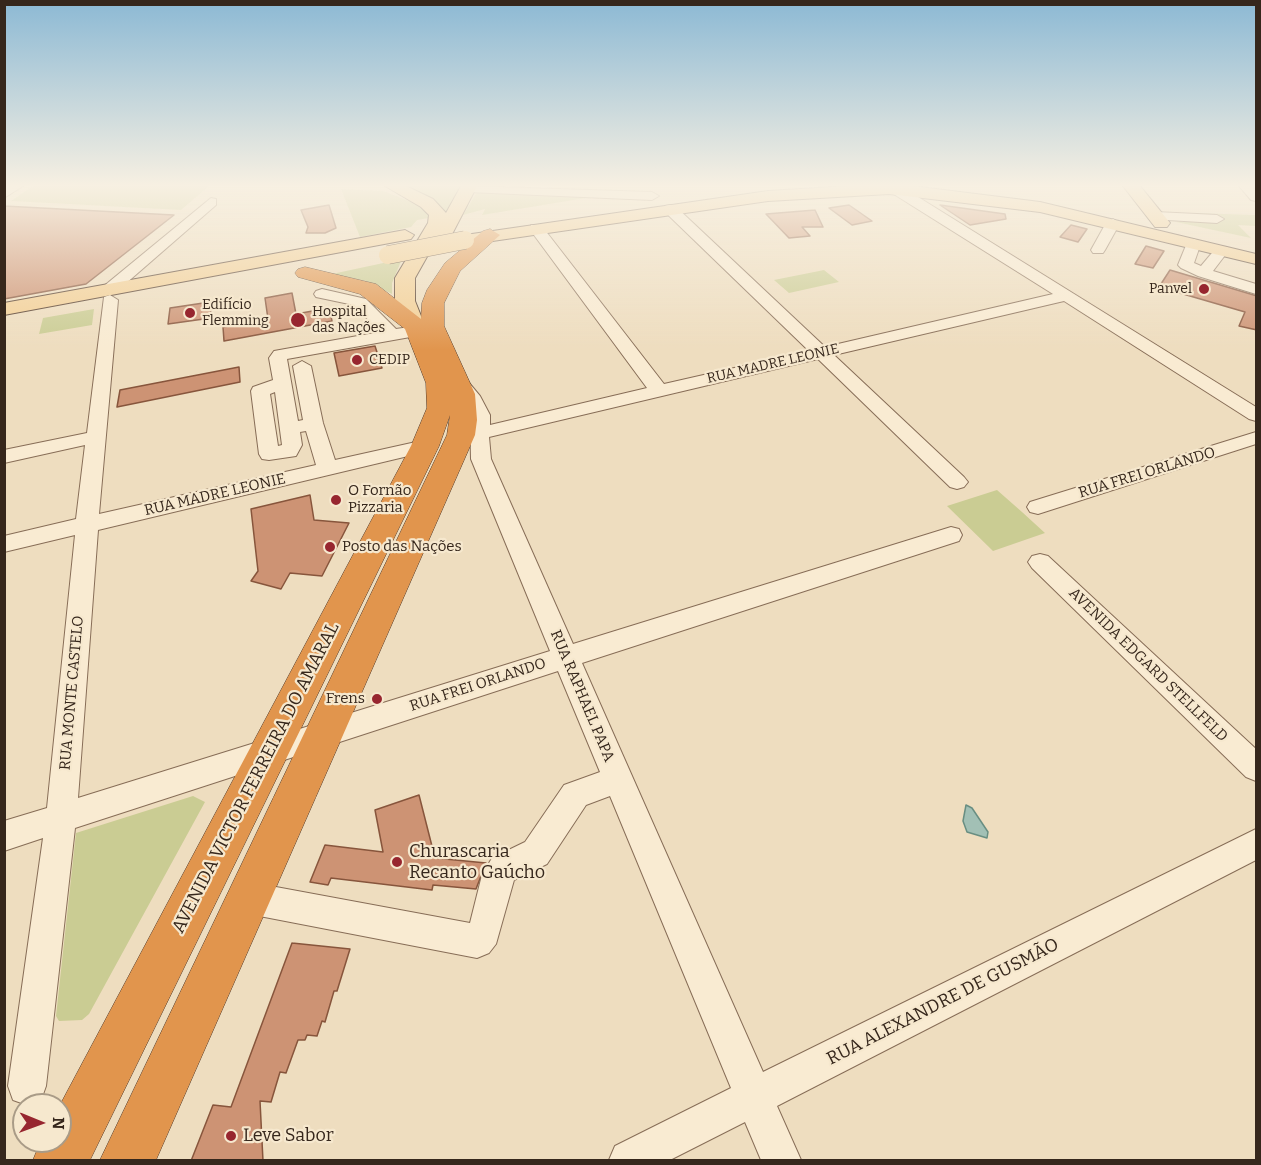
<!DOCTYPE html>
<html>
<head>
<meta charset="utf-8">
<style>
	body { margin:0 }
	#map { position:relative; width:1261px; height:1165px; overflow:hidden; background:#eeddbf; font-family:Bitter,serif }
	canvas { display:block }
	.frame { position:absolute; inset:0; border:6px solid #36271c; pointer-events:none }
	.north { position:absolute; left:12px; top:1093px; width:60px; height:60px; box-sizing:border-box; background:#f6e8ce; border:2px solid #a99b87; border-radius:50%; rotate:91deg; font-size:16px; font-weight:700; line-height:24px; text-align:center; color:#36271c }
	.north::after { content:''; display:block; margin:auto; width:21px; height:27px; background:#97262f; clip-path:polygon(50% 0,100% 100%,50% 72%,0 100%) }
</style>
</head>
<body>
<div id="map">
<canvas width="1261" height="1165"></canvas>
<div class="frame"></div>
<div class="north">N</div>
</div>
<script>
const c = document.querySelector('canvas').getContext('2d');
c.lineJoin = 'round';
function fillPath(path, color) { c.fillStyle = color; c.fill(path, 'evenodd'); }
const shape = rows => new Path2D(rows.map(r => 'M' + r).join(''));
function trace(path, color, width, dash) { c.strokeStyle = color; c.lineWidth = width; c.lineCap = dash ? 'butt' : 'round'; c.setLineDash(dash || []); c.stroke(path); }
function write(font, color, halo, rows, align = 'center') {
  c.font = font + ' Bitter,serif'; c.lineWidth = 4.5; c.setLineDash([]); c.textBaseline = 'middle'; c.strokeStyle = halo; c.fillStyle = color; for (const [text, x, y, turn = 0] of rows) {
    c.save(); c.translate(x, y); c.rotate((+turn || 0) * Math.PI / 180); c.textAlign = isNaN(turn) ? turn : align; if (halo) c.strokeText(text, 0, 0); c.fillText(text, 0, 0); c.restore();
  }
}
fillPath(shape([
	[33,186,209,186,181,210,11,201],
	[402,186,460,186,445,213,433,201],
	[341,189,383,191,415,203,426,210,429,218,417,220,411,227,360,237],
	[477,192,583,197,586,198,482,215,485,209,463,215],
	[1196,213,1256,215,1256,226,1238,225,1251,238,1176,222,1205,222],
	[402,259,392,283,392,294,366,281,332,274],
	[824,270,839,282,789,293,774,280],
	[94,309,92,325,39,334,43,318],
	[997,490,1022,512,1045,533,993,551,947,506],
	[193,796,205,802,89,1014,82,1020,59,1021,56,1016,76,833]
]), '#cacc93');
const water = shape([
	[966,805,972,808,988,832,987,838,967,832,963,821,966,805]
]);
fillPath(water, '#a2c0b5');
trace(water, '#698e82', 1.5);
const building = shape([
	[329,205,336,228,325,233,306,233,308,227,301,210,329,205],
	[849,205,872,221,852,225,829,208,849,205],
	[940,205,1005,214,1006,219,970,225,940,205],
	[4,206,174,215,86,284,4,299,4,206],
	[815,210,823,227,802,227,810,236,789,238,766,214,815,210],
	[1071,225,1087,229,1078,242,1060,237,1071,225],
	[1146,246,1164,251,1153,268,1135,264,1146,246],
	[1170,270,1257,296,1257,330,1239,326,1245,312,1159,287,1170,270],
	[292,293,296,314,329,308,332,321,224,341,223,327,268,319,265,298,292,293],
	[210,302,211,318,168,324,170,308,210,302],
	[375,346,382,368,339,376,334,353,375,346],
	[239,367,240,382,117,407,120,390,239,367],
	[310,495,314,520,349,523,322,576,290,573,281,589,251,581,258,571,251,509,310,495],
	[419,795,435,858,486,863,476,889,433,885,432,890,331,878,328,885,310,882,325,845,383,852,375,810,419,795],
	[292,943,350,949,337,991,334,991,325,1022,322,1021,317,1036,307,1035,305,1040,298,1040,286,1073,280,1072,271,1102,260,1101,263,1161,191,1161,213,1105,231,1107,292,943]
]);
fillPath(building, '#cd9374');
trace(building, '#87553c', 1.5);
const minor = shape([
	[7,186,23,186,4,198,4,188,7,186],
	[463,186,652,192,659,196,652,200,468,192,463,191,463,186],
	[896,186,902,187,1256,407,1256,421,1249,419,1064,301,834,355,964,477,968,482,964,487,957,489,950,487,818,359,489,437,491,459,573,644,951,527,959,529,962,535,959,541,582,663,763,1072,1256,829,1256,860,777,1106,801,1160,761,1160,745,1122,670,1160,609,1160,615,1146,731,1088,610,796,586,805,547,864,514,880,496,944,489,953,477,958,249,914,237,910,233,898,237,886,249,882,470,923,482,875,492,858,525,842,564,785,600,772,558,671,75,828,46,1086,41,1100,27,1105,13,1100,8,1086,43,838,4,851,4,821,47,808,75,535,4,552,4,536,76,519,85,445,4,463,4,450,87,433,104,297,110,295,118,300,99,514,316,465,306,431,300,432,302,445,296,456,269,460,262,459,259,454,251,391,253,387,273,380,269,358,274,351,380,332,354,305,316,297,314,294,316,291,322,289,366,299,396,329,416,326,424,331,416,336,287,359,298,421,303,420,293,366,302,361,311,366,323,423,335,460,425,440,432,442,435,446,432,450,425,452,98,530,78,798,550,651,471,459,470,415,462,398,450,382,453,378,465,378,480,396,490,415,490,425,647,388,531,231,531,225,541,225,664,384,809,351,665,212,665,206,670,205,675,206,825,347,1053,294,892,193,891,190,896,186],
	[275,392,282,445,278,446,270,394,275,392],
	[1239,186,1253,186,1256,190,1256,201,1251,200,1239,186],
	[211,198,216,199,216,205,116,292,104,292,102,289,104,286,211,198],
	[1156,212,1217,215,1224,219,1217,223,1151,219,1151,213,1156,212],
	[1113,219,1120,223,1105,250,1103,253,1093,253,1091,250,1106,223,1113,219],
	[1194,239,1201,243,1194,263,1201,266,1217,247,1227,247,1229,250,1213,271,1256,284,1256,294,1198,276,1181,268,1178,265,1187,243,1194,239],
	[1256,432,1256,444,1038,514,1030,512,1027,507,1030,502,1256,432],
	[1040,554,1048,556,1256,749,1256,781,1246,777,1032,568,1028,562,1032,556,1040,554]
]);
const major = shape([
	[385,186,406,186,433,199,446,213,461,186,477,186,448,242,445,246,433,246,415,278,415,301,425,326,422,330,415,332,408,330,405,326,395,301,395,278,428,223,429,215,421,207,385,186],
	[850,186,912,186,1040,202,1256,254,1256,264,1040,212,889,194,768,201,465,245,456,240,465,235,768,191,850,186],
	[1123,186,1140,186,1170,223,1167,227,1155,227,1123,186],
	[405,230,414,235,411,239,4,315,4,303,405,230]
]);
const highway = shape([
	[490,229,500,235,460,271,444,303,444,326,475,394,477,420,475,435,156,1160,100,1160,447,435,450,415,439,446,90,1160,33,1160,41,1141,60,1141,60,1105,411,446,427,408,426,383,405,329,360,294,298,277,295,273,298,269,305,267,376,284,421,319,422,303,427,290,445,263,483,231,490,229]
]);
trace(minor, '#876d57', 2);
trace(major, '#543c2c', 2);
trace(highway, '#543c2c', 1);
fillPath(minor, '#f9ebd2');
fillPath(major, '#f3cf95');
fillPath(highway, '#e1954d');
const majorBridge = shape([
	[388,255,465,240]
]);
trace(majorBridge, '#543c2c', 19, []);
trace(majorBridge, '#f3cf95', 18);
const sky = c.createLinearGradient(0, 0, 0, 350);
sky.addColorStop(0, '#8cb9d4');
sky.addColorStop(0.53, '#f7f0e2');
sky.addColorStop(1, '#f7f0e200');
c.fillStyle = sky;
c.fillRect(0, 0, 1261, 350);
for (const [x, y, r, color] of [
	[1204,289,6,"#97262f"],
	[190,313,6,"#97262f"],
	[298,320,8,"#97262f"],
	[357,360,6,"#97262f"],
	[336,500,6,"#97262f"],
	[330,547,6,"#97262f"],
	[377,699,6,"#97262f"],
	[397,862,6,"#97262f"],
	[231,1136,6,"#97262f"]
]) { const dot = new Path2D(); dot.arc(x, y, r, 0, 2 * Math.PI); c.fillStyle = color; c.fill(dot); trace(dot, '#f6e8ce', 2); }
write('14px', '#36271c', '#f6e8ce', [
	["Panvel",1192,289,"right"],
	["Edifício",202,305],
	["Flemming",202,321],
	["Hospital",312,312],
	["das Nações",312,328],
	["CEDIP",369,360]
], 'left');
write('14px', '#36271c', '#f6e8ce', [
	["RUA MADRE LEONIE",773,364,-13]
]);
write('15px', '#36271c', '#f6e8ce', [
	["RUA FREI ORLANDO",1147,473,-17],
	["RUA MADRE LEONIE",215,495,-13],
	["AVENIDA EDGARD STELLFELD",1148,665,44],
	["RUA FREI ORLANDO",478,685,-18],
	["RUA MONTE CASTELO",72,693,-85],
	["RUA RAPHAEL PAPA",582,696,67]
]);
write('15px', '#36271c', '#f6e8ce', [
	["O Fornão",348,491],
	["Pizzaria",348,508],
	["Posto das Nações",342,547],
	["Frens",365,699,"right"]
], 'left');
write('18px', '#36271c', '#f6e8ce', [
	["AVENIDA VICTOR FERREIRA DO AMARAL",256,778,-63],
	["RUA ALEXANDRE DE GUSMÃO",943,1002,-27]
]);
write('18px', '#36271c', '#f6e8ce', [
	["Churascaria",409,852],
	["Recanto Gaúcho",409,873],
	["Leve Sabor",243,1136]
], 'left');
</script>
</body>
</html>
